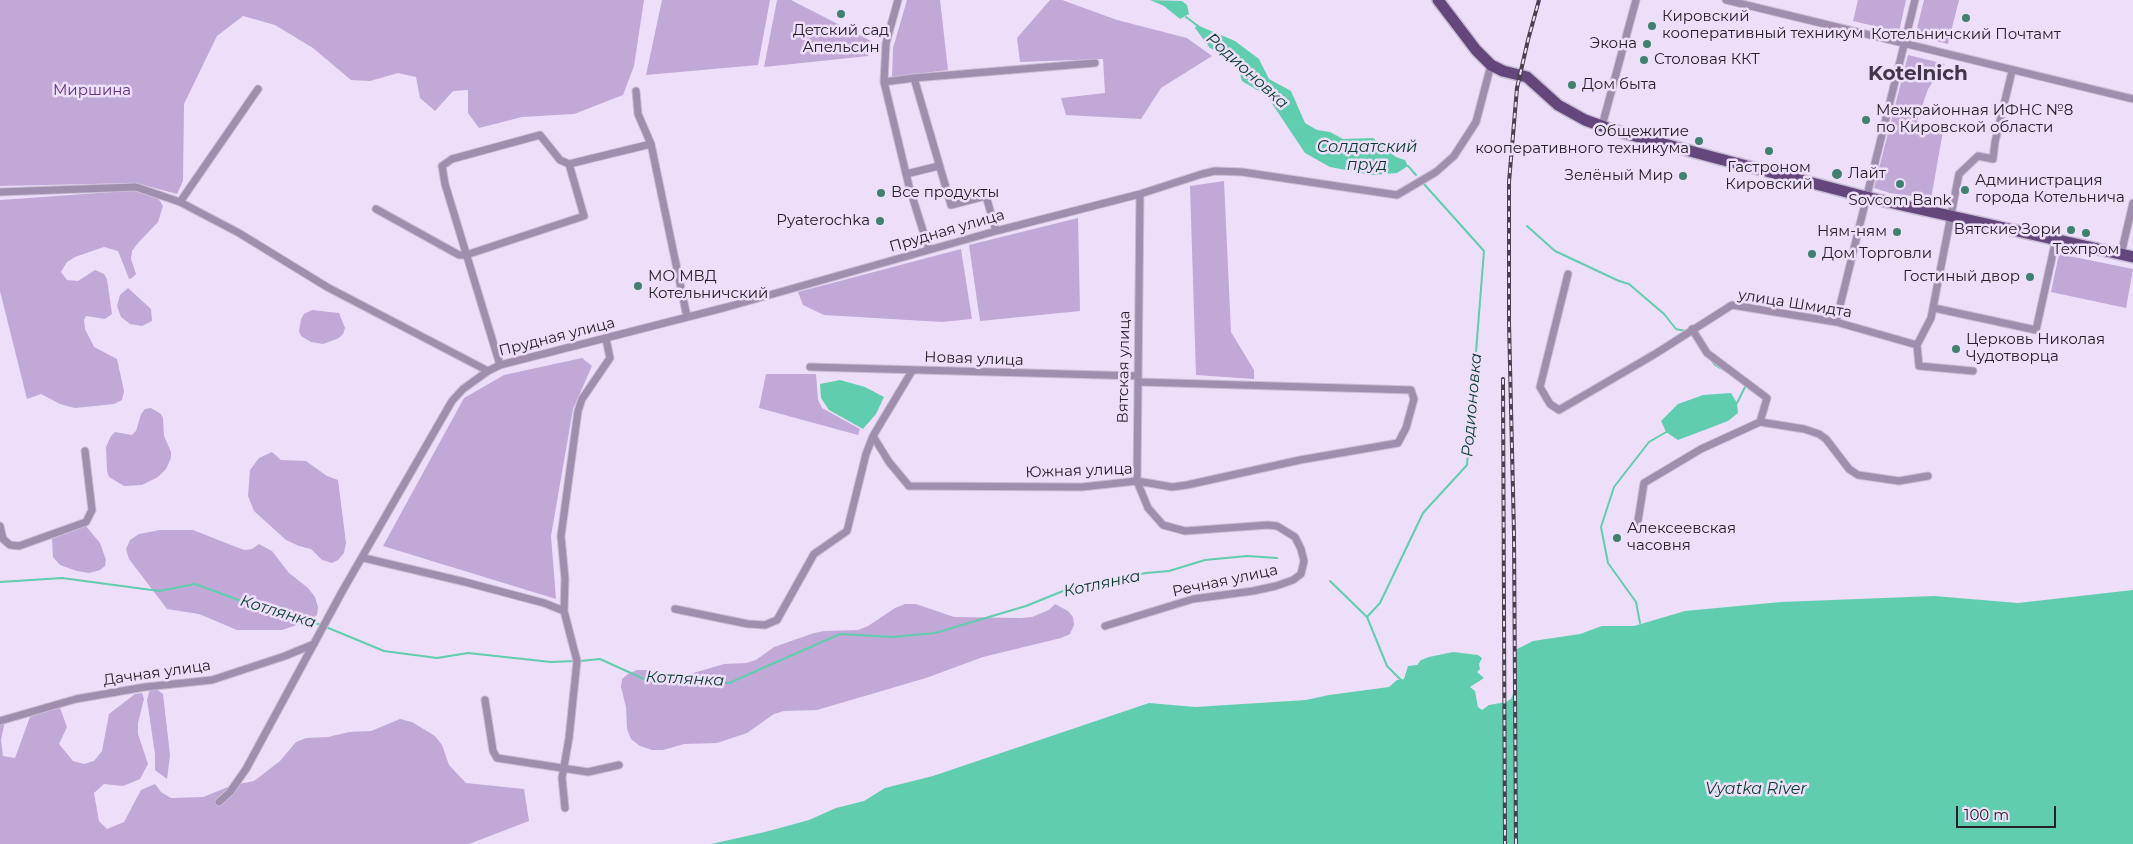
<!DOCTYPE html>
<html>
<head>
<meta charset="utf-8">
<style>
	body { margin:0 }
	#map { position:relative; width:2133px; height:844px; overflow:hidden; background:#eddff9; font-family:Montserrat,sans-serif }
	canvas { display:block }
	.scale { position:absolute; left:1956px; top:806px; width:100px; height:22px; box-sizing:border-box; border:2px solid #252029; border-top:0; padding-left:6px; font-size:15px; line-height:18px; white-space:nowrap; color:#252029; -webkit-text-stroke:4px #eddff9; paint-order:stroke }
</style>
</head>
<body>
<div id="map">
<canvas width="2133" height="844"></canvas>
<div class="scale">100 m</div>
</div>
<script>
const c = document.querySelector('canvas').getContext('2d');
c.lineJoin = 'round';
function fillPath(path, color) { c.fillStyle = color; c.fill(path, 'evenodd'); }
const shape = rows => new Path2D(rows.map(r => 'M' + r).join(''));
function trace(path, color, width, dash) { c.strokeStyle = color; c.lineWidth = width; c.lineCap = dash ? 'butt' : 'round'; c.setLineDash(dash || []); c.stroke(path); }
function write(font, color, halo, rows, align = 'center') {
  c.font = font + ' Montserrat,sans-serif'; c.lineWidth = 5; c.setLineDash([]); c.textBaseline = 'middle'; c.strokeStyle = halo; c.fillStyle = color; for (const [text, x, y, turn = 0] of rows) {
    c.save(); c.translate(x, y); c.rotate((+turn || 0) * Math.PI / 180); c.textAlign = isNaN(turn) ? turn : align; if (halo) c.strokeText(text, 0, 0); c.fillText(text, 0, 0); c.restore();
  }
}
fillPath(shape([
	[0,0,644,0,634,66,623,95,574,114,522,117,479,128,468,113,468,90,453,91,435,111,420,98,416,77,398,73,370,81,351,80,313,48,275,25,243,16,217,36,184,104,183,181,177,194,136,183,0,186],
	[662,0,770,0,758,65,646,75],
	[777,0,791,0,871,41,868,56,764,67],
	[907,0,940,0,948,70,892,77,893,48],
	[1050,0,1062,0,1117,20,1187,38,1212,56,1161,88,1141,119,1066,115,1061,98,1105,93,1103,59,1020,62,1017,38],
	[1858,0,1906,0,1899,32,1853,21],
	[1924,0,1959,0,1948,44,1915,36],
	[1908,55,1945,64,1928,89,1917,121,1943,131,1931,199,1890,193,1874,188],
	[1224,181,1231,332,1254,370,1254,379,1196,375,1190,186],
	[141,190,152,194,160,201,163,206,158,222,138,243,132,251,131,259,136,274,132,278,129,279,118,251,104,247,75,257,67,262,61,272,67,280,78,281,95,270,104,274,107,279,112,314,105,319,86,316,84,320,85,329,94,347,117,359,124,391,122,400,114,404,75,408,60,404,41,394,27,399,0,291,0,200],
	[1078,218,1080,311,980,321,969,245],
	[961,249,972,319,942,322,824,315,803,305,798,292],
	[2059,254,2133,269,2126,308,2051,292],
	[128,288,151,309,152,321,142,326,130,324,121,317,117,306,120,295],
	[312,310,339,313,345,328,343,334,339,338,323,344,311,342,301,336,299,331,301,319,304,314],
	[582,358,592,366,573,409,551,536,556,599,383,546,464,398,504,375],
	[766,374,816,374,818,400,822,408,860,429,858,435,759,408],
	[151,408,161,414,163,418,164,436,171,452,171,458,166,469,158,477,142,485,124,486,109,477,107,471,106,447,111,436,115,432,132,435,136,431,141,414,145,409],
	[272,452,281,460,306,461,327,476,338,480,346,543,344,553,338,560,332,563,322,560,311,549,299,546,286,540,254,511,248,496,250,470,259,458],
	[75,523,86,526,100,543,106,560,105,566,100,570,89,573,77,571,60,565,53,557,52,539,55,534,63,526],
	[160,530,193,530,244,550,252,549,259,544,272,551,289,573,308,588,315,597,318,607,317,615,311,620,282,630,237,630,199,614,167,609,129,559,126,549,130,540,139,534],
	[905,604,916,604,954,617,1021,618,1032,617,1049,610,1055,604,1068,611,1073,617,1074,625,1070,634,1061,638,983,657,926,678,817,710,784,711,774,714,747,733,717,743,684,744,663,750,652,750,640,746,631,739,627,729,626,707,621,687,622,679,628,674,637,670,648,670,672,676,683,676,724,664,746,663,756,660,774,647,814,633,825,631,858,630,868,626,895,608],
	[155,688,163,694,170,755,167,779,155,770,155,754,147,700,150,689],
	[142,693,144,699,138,723,138,734,148,764,140,779,123,786,104,784,94,793,99,821,107,829,124,822,141,790,155,784,161,792,171,798,203,797,233,785,254,781,280,761,296,742,306,738,328,737,349,732,371,731,400,719,412,722,435,736,442,745,449,765,466,783,524,789,529,821,469,844,0,844,0,721,5,721,1,740,3,756,15,758,30,717,47,705,54,703,60,708,67,727,59,744,73,761,84,764,94,761,102,751,109,714,135,694]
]), '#c1a8d6');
fillPath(shape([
	[1150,0,1182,1,1187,5,1189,14,1180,19,1164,6],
	[1197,25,1235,41,1259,59,1269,79,1291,91,1305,123,1317,130,1330,132,1343,139,1373,138,1396,157,1405,160,1408,166,1397,173,1371,175,1330,167,1305,153,1267,96,1242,81,1238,68,1218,52,1210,48,1195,28],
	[840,380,865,387,884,397,876,414,863,429,829,410,821,398,820,384],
	[1731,393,1737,403,1738,413,1728,421,1678,440,1666,432,1661,421,1678,404,1703,395],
	[2133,590,2133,844,711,844,765,832,809,820,836,808,864,801,885,788,933,776,1149,703,1195,707,1306,700,1329,695,1389,687,1397,680,1404,679,1408,666,1417,665,1421,660,1429,657,1453,652,1478,655,1482,658,1479,664,1480,669,1477,672,1484,678,1470,687,1475,691,1478,707,1482,710,1489,705,1506,702,1511,699,1514,691,1513,654,1517,649,1533,641,1580,634,1602,626,1634,626,1685,611,1781,602,1934,596,2018,603]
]), '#61cdaf');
trace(shape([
	[1186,17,1198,26],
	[1408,166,1416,175],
	[1527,226,1555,251,1619,281,1629,284,1664,314,1676,329,1685,331],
	[1711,360,1715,365,1727,372],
	[1737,403,1746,385],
	[1330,581,1367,617,1387,666,1402,681],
	[0,582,62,578,159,591,195,584,271,612,322,625],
	[1367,617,1380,603,1423,513,1467,465,1484,251,1424,184],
	[1640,623,1636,602,1608,563,1601,527,1614,487,1649,442,1668,431],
	[326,627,384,651,437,658,468,653,551,662,575,661],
	[580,661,600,659,644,679,683,679,729,683,840,634,892,637,935,633,1026,606,1073,587,1146,573,1169,571,1205,560,1247,556,1277,558]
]), '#61cdaf', 2);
const minor = shape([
	[898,0,886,43,884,82,909,186,929,250],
	[1726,0,2133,99],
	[914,78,1095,63],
	[884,82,914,78,951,205,986,196,996,231],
	[636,91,638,114,651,144,687,317],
	[1602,126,1636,0],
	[906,174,939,166],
	[0,192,136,187,180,202,239,233,327,287,488,371],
	[180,202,258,89],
	[376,209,459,255,466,255,584,216,569,164],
	[2121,254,2133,203],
	[1568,274,1540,387,1550,404,1559,410,1655,354,1732,305,1836,322,1917,345],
	[1934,308,2036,330,2056,239],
	[1836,322,1915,0],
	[1692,329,1707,353,1767,398,1760,422],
	[1917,345,1931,318,1959,174,1978,156,1993,159,1995,142,2012,71],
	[1917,345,1919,366,1973,371],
	[500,365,445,184,442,166,452,159,540,135,560,160,569,164,651,144],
	[810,367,1138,376],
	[912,371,873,436,889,462,909,486,1082,487,1137,481,1172,487,1187,485,1300,460,1398,443,1406,428,1414,399,1411,390,1138,382],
	[0,526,3,539,10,545,19,546,86,522,92,510,85,451],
	[1637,527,1644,483,1701,449,1760,422,1804,429,1819,434,1826,439,1849,469,1858,475,1899,481,1928,476],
	[364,558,465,582,544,603,564,611],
	[675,609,748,624,765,625,777,620,814,554,847,531,866,454,873,436],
	[1105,626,1193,599,1253,591,1276,586,1293,580,1301,574,1304,561,1301,549,1295,537,1277,526,1268,525,1185,531,1163,525,1148,508,1137,481,1140,194],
	[485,700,493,751,497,758,588,772,619,765],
	[0,721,76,699,145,687,212,680,285,656,314,644],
	[219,802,230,792,246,769,343,590,452,401,463,389,488,371,500,365,727,307,996,231,1140,194,1202,174,1215,171,1242,172,1397,195,1436,172,1454,156,1476,122,1491,65],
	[565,808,562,778,569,738,577,661,564,611,565,579,561,536,578,411,582,399,610,358,606,339]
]);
const primary = shape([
	[1438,0,1476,50,1491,65,1503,71,1527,77,1558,105,1585,120,1613,130,1716,158,1866,197,2133,257]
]);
trace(minor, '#c9bdd4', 9);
trace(primary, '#c9bdd4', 14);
trace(minor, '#9f8ead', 7);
trace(primary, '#64457c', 11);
const rail = shape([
	[1503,379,1505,844],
	[1516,844,1514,534,1509,323,1509,182,1517,88,1528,40,1539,0]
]);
trace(rail, '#49424e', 4);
trace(rail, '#eddff9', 2, [5.5]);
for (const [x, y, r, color] of [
	[841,14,5,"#40806e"],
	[1966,18,5,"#40806e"],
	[1652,26,5,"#40806e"],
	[1647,44,5,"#40806e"],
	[1644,60,5,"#40806e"],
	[1572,85,5,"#40806e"],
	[1866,120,5,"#40806e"],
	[1699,141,5,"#40806e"],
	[1769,151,5,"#40806e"],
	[1837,174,6,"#40806e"],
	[1683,176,5,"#40806e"],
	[1900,184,5,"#40806e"],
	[1965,190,5,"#40806e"],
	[881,193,5,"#40806e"],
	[880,221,5,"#40806e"],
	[2071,230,5,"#40806e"],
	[1897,232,5,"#40806e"],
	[2086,233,5,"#40806e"],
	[1812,254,5,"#40806e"],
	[2030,277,5,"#40806e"],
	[638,286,5,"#40806e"],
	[1956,349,5,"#40806e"],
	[1617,538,5,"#40806e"]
]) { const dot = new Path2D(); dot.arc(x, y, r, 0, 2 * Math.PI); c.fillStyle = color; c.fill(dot); trace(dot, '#eddff9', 2); }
write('15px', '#252029', '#eddff9', [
	["Кировский",1662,17],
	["кооперативный техникум",1662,34],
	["Детский сад",841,31,"center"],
	["Апельсин",841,48,"center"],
	["Котельничский Почтамт",1966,35,"center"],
	["Экона",1637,44,"right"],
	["Столовая ККТ",1654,60],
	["Дом быта",1582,85],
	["Межрайонная ИФНС №8",1876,111],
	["по Кировской области",1876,128],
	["Общежитие",1689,132,"right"],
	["кооперативного техникума",1689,149,"right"],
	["Гастроном",1769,168,"center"],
	["Кировский",1769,185,"center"],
	["Лайт",1848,174],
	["Зелёный Мир",1673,176,"right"],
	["Администрация",1975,181],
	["города Котельнича",1975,198],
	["Все продукты",891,193],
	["Sovcom Bank",1900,201,"center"],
	["Pyaterochka",870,221,"right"],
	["Вятские Зори",2061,230,"right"],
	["Ням-ням",1887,232,"right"],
	["Техпром",2086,250,"center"],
	["Дом Торговли",1822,254],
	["МО МВД",648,277],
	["Котельничский",648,294],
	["Гостиный двор",2020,277,"right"],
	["Церковь Николая",1966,340],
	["Чудотворца",1966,357],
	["Алексеевская",1627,529],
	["часовня",1627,546]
], 'left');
write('15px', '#633185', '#eddff9', [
	["Миршина",92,91]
]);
write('15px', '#252029', '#eddff9', [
	["Прудная улица",947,231,-16],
	["улица Шмидта",1795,304,9],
	["Прудная улица",557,337,-14],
	["Новая улица",974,359,2],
	["Вятская улица",1124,367,-89],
	["Южная улица",1079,471,-2],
	["Речная улица",1225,581,-12],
	["Дачная улица",157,673,-8]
]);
write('italic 16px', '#063a2e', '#eddff9', [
	["Родионовка",1247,71,42],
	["Солдатский",1367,147],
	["пруд",1367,165],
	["Родионовка",1472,405,-85],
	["Котлянка",1102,584,-12],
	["Котлянка",278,612,17],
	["Котлянка",685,679,3],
	["Vyatka River",1756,789]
]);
write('bold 20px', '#41374a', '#eddff9', [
	["Kotelnich",1918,74]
]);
</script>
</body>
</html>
